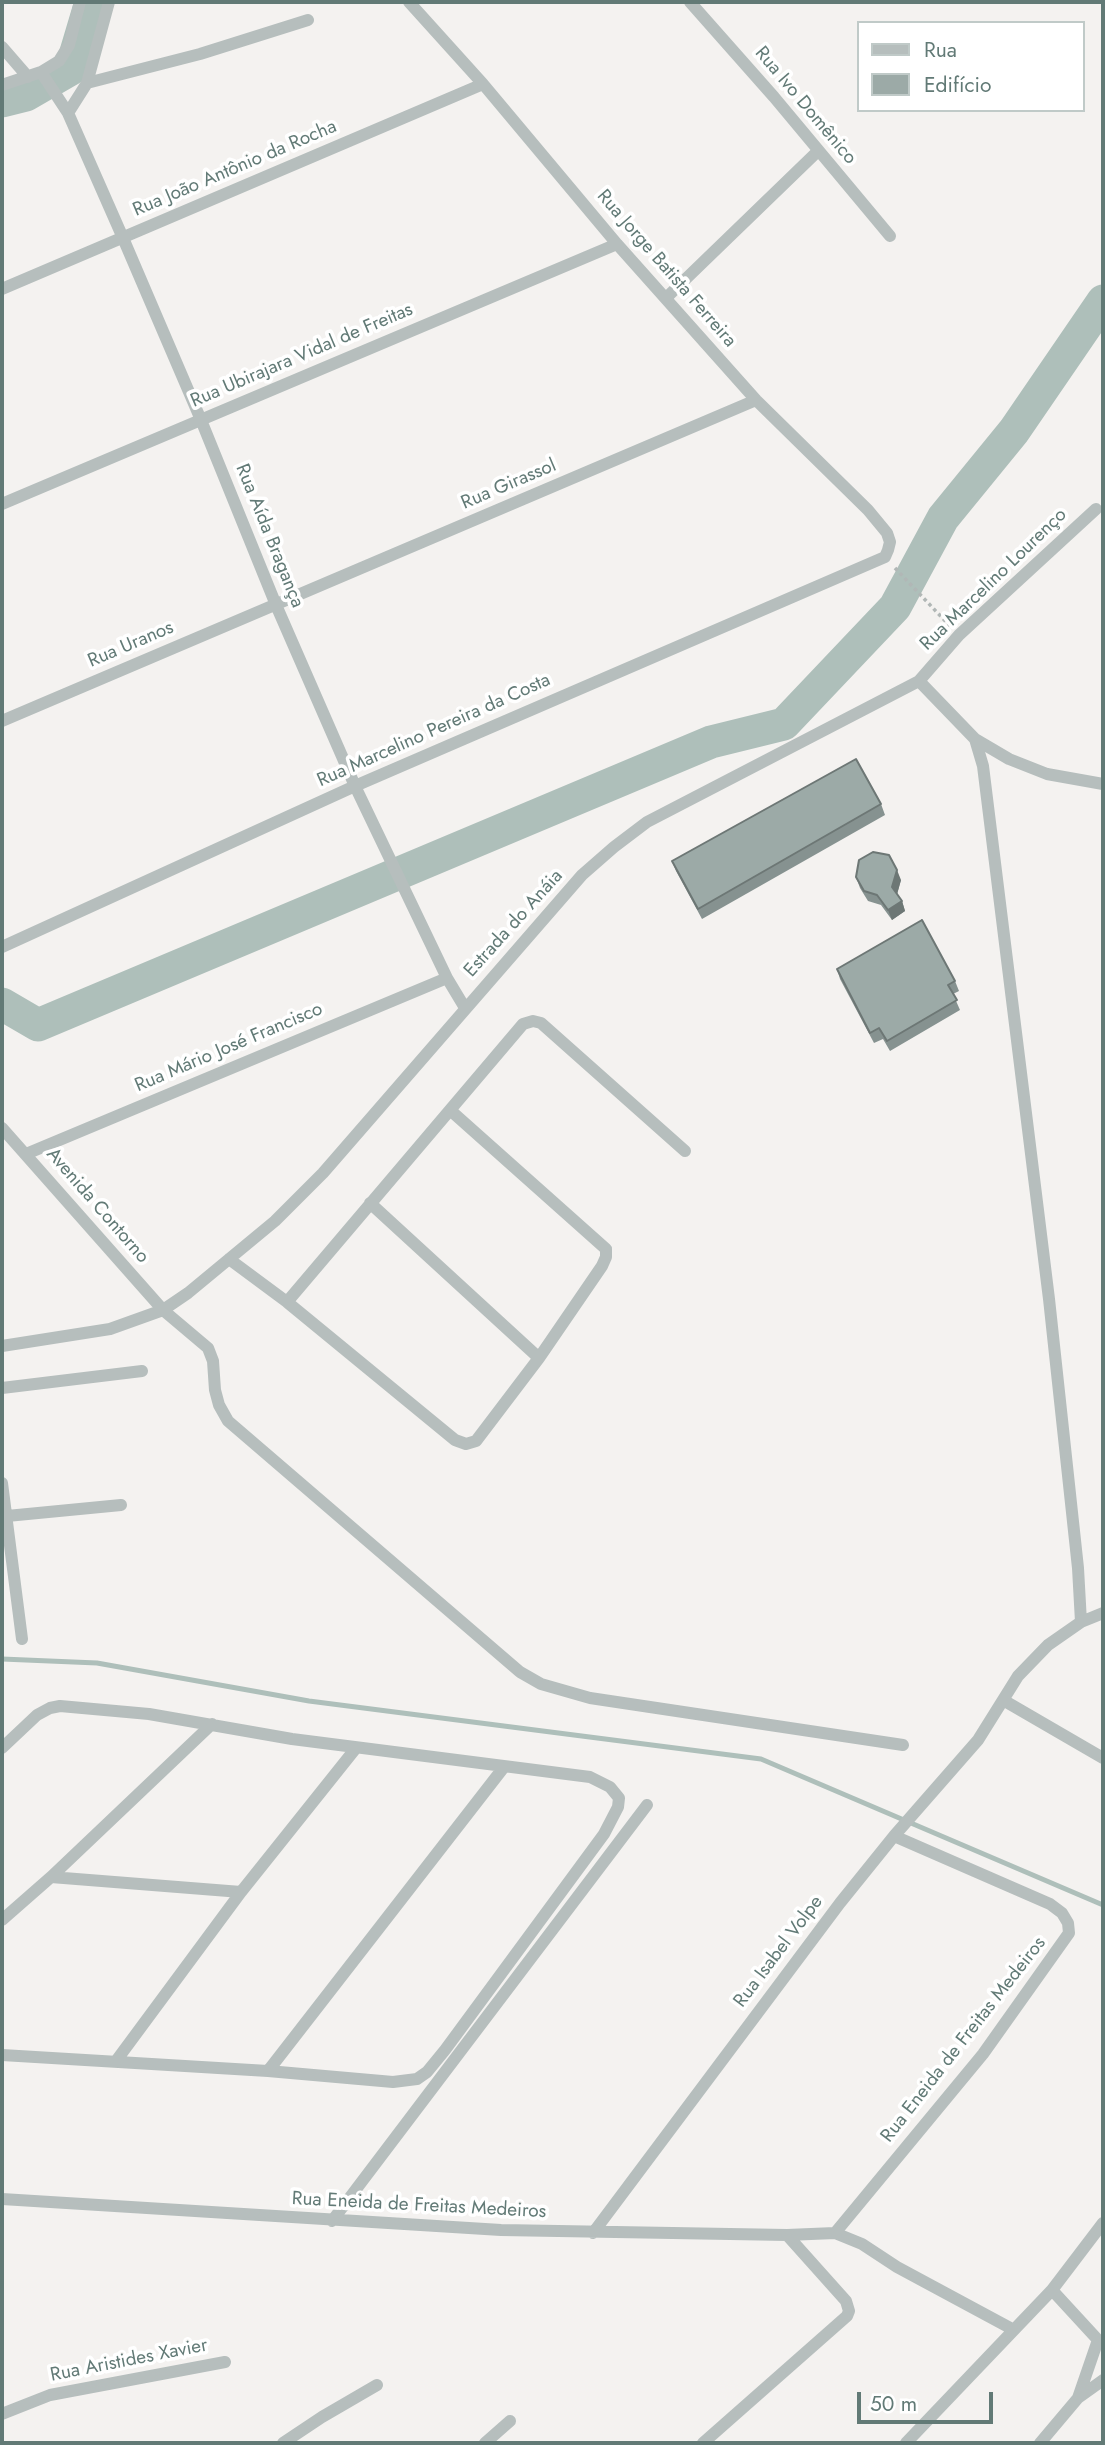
<!DOCTYPE html>
<html>
<head>
<meta charset="utf-8">
<style>
	body { margin:0 }
	#map { position:relative; width:1105px; height:2445px; overflow:hidden; background:#f4f2f0; font-family:Jost,sans-serif }
	canvas { display:block }
	.frame { position:absolute; inset:0; border:4px solid #627a76; pointer-events:none }
	.legend { position:absolute; left:857px; top:21px; width:228px; height:91px; box-sizing:border-box; background:#fff; border:2px solid #c0cac8; margin:0; padding:9px 12px; list-style:none; font-size:21px; color:#627a76 }
	.legend li { display:flex; align-items:center; gap:14px; height:35px }
	.legend b { width:35px; border:2px solid #c0cac8 }
	.scale { position:absolute; left:857px; top:2392px; width:136px; height:32px; box-sizing:border-box; border:4px solid #627a76; border-top:0; padding-left:9px; font-size:21px; line-height:24px; white-space:nowrap; color:#627a76; -webkit-text-stroke:5px #fff; paint-order:stroke }
</style>
</head>
<body>
<div id="map">
<canvas width="1105" height="2445"></canvas>
<div class="frame"></div>
<ul class="legend">
<li><b style="height:9px;background:#b6bebd"></b>Rua</li>
<li><b style="height:19px;background:#9caaa7"></b>Edifício</li>
</ul>
<div class="scale">50 m</div>
</div>
<script>
const c = document.querySelector('canvas').getContext('2d');
c.lineJoin = 'round';
const shape = rows => new Path2D(rows.map(r => 'M' + r).join(''));
function trace(path, color, width, dash) { c.strokeStyle = color; c.lineWidth = width; c.lineCap = dash ? 'butt' : 'round'; c.setLineDash(dash || []); c.stroke(path); }
function fillPath(path, color) { c.fillStyle = color; c.fill(path, 'evenodd'); }
function write(font, color, halo, rows, align = 'center') {
  c.font = font + ' Jost,sans-serif'; c.lineWidth = 7; c.setLineDash([]); c.textBaseline = 'middle'; c.strokeStyle = halo; c.fillStyle = color; for (const [text, x, y, turn = 0] of rows) {
    c.save(); c.translate(x, y); c.rotate((+turn || 0) * Math.PI / 180); c.textAlign = isNaN(turn) ? turn : align; if (halo) c.strokeText(text, 0, 0); c.fillText(text, 0, 0); c.restore();
  }
}
trace(shape([
	[2,1659,97,1663,309,1701,761,1759,1103,1905]
]), '#aebfba', 5);
trace(shape([
	[2,101,26,95,71,69,91,2],
	[2,1004,38,1025,711,742,784,724,895,607,943,518,1014,431,1103,301]
]), '#aebfba', 33);
trace(shape([
	[895,568,950,626]
]), '#b1b7b6', 3.5, [3.5, 3.5]);
trace(shape([
	[690,2,774,97,890,236],
	[2,47,28,77],
	[41,72,68,113,123,238,201,420,276,605,355,786,447,978,465,1008],
	[87,83,200,54,308,20],
	[2,85,41,72,59,61,69,45,80,2],
	[68,113,87,83,109,2],
	[2,289,483,84],
	[666,298,818,151],
	[2,504,617,244],
	[919,681,959,635,1096,509],
	[2,721,756,400],
	[975,739,983,766,1049,1299,1078,1568,1081,1622],
	[2,947,355,786,885,557,888,550,890,542,887,533,868,510,756,400,617,244,483,84,409,2],
	[450,1110,606,1249,606,1257,602,1266,539,1358],
	[2,1128,163,1310,208,1348,213,1361,215,1390,219,1405,228,1421,520,1672,541,1684,590,1698,903,1745],
	[26,1154,447,978],
	[229,1259,287,1302,455,1440,466,1444,476,1441,539,1358,370,1203],
	[287,1302,523,1024,533,1021,541,1023,685,1151],
	[2,1346,110,1329,163,1310,188,1293,275,1221,323,1173,582,875,614,847,647,822,919,681,975,739,1009,759,1047,774,1103,784],
	[2,1388,142,1371],
	[2,1483,22,1639],
	[7,1516,121,1505],
	[1003,1700,1103,1758],
	[2,1748,37,1715,50,1708,60,1706,149,1714,292,1739,590,1777,610,1787,619,1798,618,1807,604,1834,445,2050,427,2072,417,2079,393,2082,268,2071,2,2055],
	[51,1877,241,1892],
	[2,1920,51,1877,212,1724],
	[116,2061,241,1892,356,1748],
	[268,2071,504,1767],
	[2,2199,501,2230,787,2235,835,2233,862,2244,897,2267,1014,2330],
	[332,2221,647,1805],
	[593,2233,840,1903,894,1836,978,1740,1018,1676,1048,1645,1081,1622,1103,1613],
	[835,2233,983,2054,1069,1933,1068,1923,1062,1913,1050,1904,894,1836],
	[1052,2290,1098,2340,1078,2398],
	[2,2414,50,2395,225,2362],
	[283,2443,322,2417,377,2385],
	[485,2443,510,2421],
	[703,2443,847,2316,849,2311,846,2301,787,2235],
	[906,2443,1052,2290,1103,2223],
	[1040,2443,1078,2398,1103,2380]
]), '#b6bebd', 12);
fillPath(shape([
	[881,804,885,815,702,919,676,871,672,861],
	[856,877,901,880,897,894,902,901,905,911,892,920,881,905,868,901,860,888],
	[837,969,955,981,959,991,953,994,960,1010,890,1051,883,1039,874,1043,840,979]
]), '#869290');
fillPath(shape([
	[897,870,901,880,896,898,892,887],
	[902,901,905,911,892,920,888,910]
]), '#6d7775');
const building = shape([
	[856,759,881,804,698,909,672,861,856,759],
	[873,852,889,855,897,870,892,887,902,901,888,910,877,895,864,891,856,877,859,860,873,852],
	[922,920,955,981,948,985,957,1000,887,1041,879,1028,870,1033,837,969,922,920]
]);
fillPath(building, '#9caaa7');
trace(building, '#6d7775', 2);
write('19px', '#627a76', '#fff', [
	["Rua Ivo Domênico",805,106,50],
	["Rua João Antônio da Rocha",235,169,-23],
	["Rua Jorge Batista Ferreira",666,269,49],
	["Rua Ubirajara Vidal de Freitas",302,356,-23],
	["Rua Girassol",509,485,-23],
	["Rua Aída Bragança",269,536,68],
	["Rua Marcelino Lourenço",994,580,-44],
	["Rua Uranos",131,645,-23],
	["Rua Marcelino Pereira da Costa",434,731,-24],
	["Estrada do Anáia",514,924,-48],
	["Rua Mário José Francisco",229,1048,-23],
	["Avenida Contorno",97,1206,49],
	["Rua Isabel Volpe",779,1952,-53],
	["Rua Eneida de Freitas Medeiros",964,2040,-52],
	["Rua Eneida de Freitas Medeiros",419,2206,3],
	["Rua Aristides Xavier",129,2361,-11]
]);
</script>
</body>
</html>
